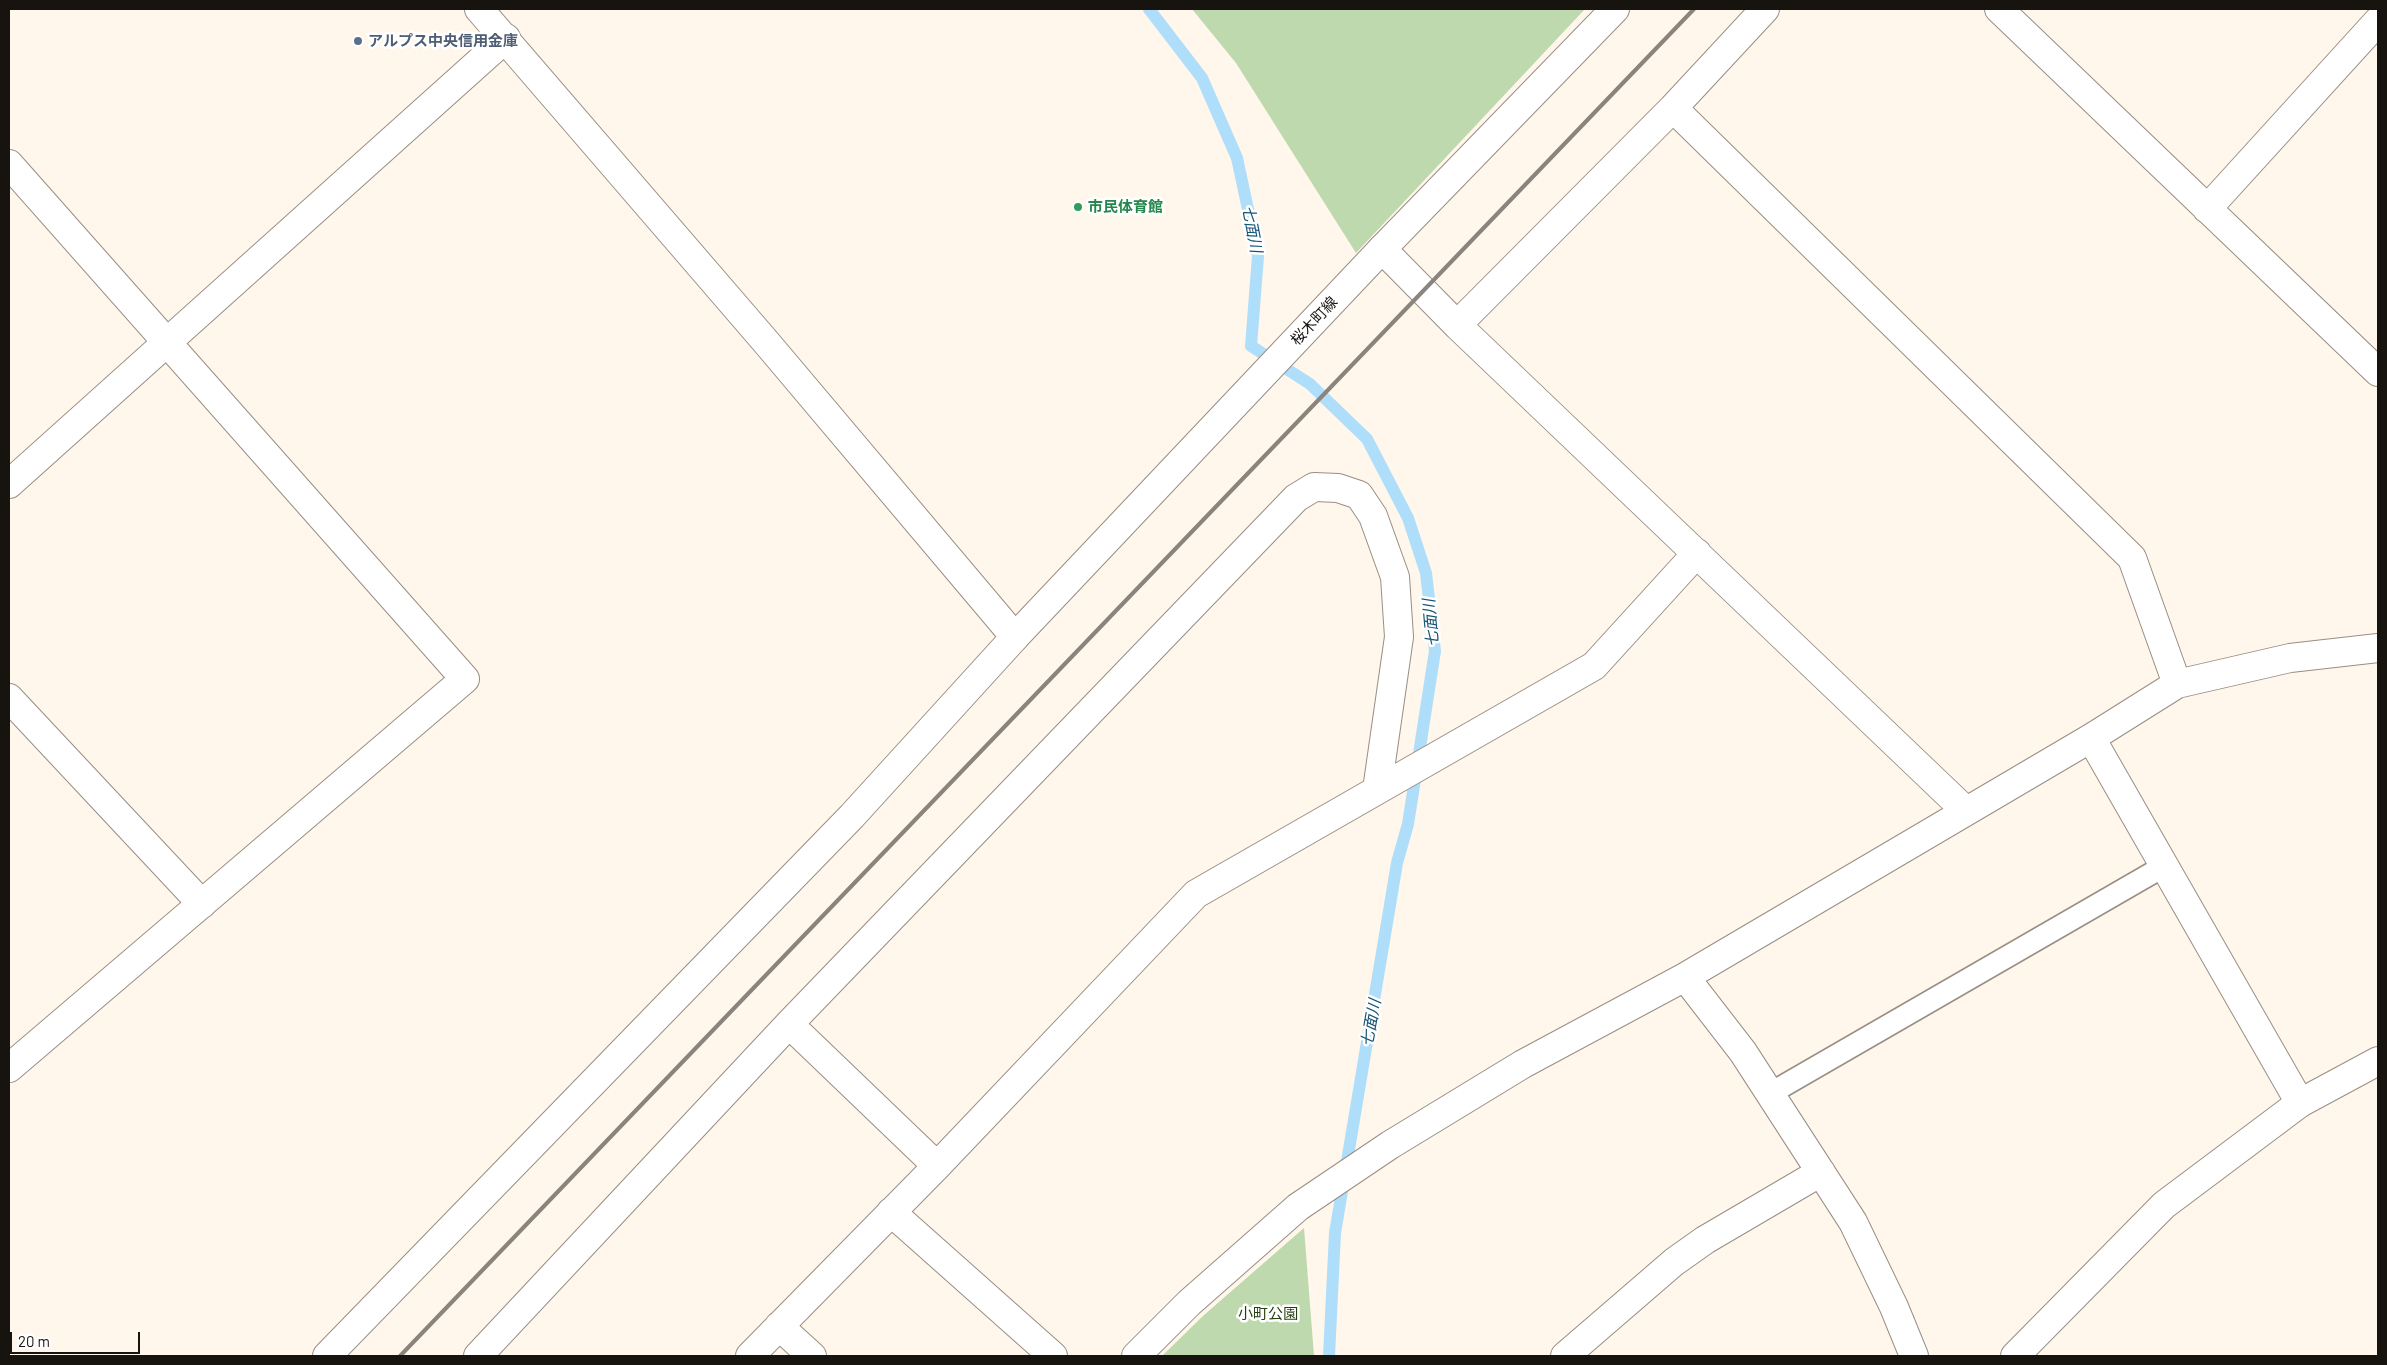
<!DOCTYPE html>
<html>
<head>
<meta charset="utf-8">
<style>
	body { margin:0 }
	#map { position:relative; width:2387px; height:1365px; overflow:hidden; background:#fff6ec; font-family:Barlow,sans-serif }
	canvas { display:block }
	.frame { position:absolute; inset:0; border:10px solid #17130f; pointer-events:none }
	.scale { position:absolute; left:10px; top:1332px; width:130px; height:22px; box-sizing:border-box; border:2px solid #17130f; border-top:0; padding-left:6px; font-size:15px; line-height:18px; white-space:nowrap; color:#17130f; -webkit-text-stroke:4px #fff; paint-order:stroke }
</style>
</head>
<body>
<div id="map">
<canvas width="2387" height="1365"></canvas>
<div class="frame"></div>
<div class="scale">20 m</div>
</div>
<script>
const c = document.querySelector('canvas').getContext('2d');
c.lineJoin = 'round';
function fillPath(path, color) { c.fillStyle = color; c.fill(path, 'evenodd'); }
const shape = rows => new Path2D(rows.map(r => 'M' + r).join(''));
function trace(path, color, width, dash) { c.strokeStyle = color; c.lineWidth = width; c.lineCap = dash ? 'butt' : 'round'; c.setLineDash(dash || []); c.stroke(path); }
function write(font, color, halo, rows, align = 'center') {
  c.font = font + ' Barlow,"Noto Sans JP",sans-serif'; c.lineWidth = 5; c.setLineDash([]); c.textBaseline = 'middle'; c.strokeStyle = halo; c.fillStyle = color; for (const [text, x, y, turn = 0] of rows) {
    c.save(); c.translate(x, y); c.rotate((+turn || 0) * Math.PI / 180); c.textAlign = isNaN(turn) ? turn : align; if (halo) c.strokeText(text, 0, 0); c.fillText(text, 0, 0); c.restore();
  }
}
fillPath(shape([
	[1192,9,1585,9,1356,253,1236,63],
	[1304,1228,1314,1356,1162,1356,1204,1315]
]), '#bed9ad');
trace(shape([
	[1149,9,1202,78,1237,158,1258,256,1251,346,1310,384,1367,439,1408,518,1426,573,1435,651,1408,824,1397,863,1335,1233,1329,1356]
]), '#afdefb', 12);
const lane = shape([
	[1771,1093,2166,865]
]);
const street = shape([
	[1999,9,2378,372],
	[1673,108,2132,558,2177,684],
	[9,164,465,679,9,1068],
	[2207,209,2378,21],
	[1382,249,1457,325,1966,811],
	[1457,325,1673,108,1765,9],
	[9,484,506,38],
	[9,698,202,904],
	[2091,738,2300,1103],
	[1685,977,1743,1052,1853,1222,1894,1307,1914,1356],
	[789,1024,937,1166],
	[891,1212,1053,1356],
	[779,1326,812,1356],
	[327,1356,852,816,1015,637],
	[478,1356,789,1024,1296,498,1314,487,1338,488,1359,495,1373,516,1395,577,1399,637,1377,790],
	[750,1356,937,1166,1196,894,1594,666,1697,553],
	[1136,1356,1189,1303,1298,1207,1390,1145,1523,1064,1685,977,2091,738,2177,684,2290,658,2378,648],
	[1565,1356,1674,1262,1705,1240,1821,1172]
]);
const secondary = shape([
	[479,9,766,342,1015,637,1382,249,1615,9],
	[2015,1356,2164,1205,2300,1103,2378,1061]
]);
trace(lane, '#998e84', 24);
trace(street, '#998e84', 30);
trace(secondary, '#998e84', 30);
trace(lane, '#fff', 21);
trace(street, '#fff', 28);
trace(secondary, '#fff', 28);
trace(shape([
	[400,1356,1694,9]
]), '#8a847d', 4);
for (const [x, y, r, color] of [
	[358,41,5,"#5c6f8a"],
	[1078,207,5,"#2e9e5b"]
]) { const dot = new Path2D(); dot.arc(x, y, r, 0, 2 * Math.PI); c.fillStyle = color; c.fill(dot); trace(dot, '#fff', 2); }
write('bold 15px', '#4e5e75', '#fff', [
	["アルプス中央信用金庫",368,41]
], 'left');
write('bold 15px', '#27864d', '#fff', [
	["市民体育館",1088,207]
], 'left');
write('15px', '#17130f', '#fff', [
	["桜木町線",1314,321,-47]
]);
write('15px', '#264110', '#fff', [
	["小町公園",1268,1314]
]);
write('italic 16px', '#145474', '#fff', [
	["七面川",1252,229,79],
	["七面川",1431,623,-95],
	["七面川",1371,1023,-80]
]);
</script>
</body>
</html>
